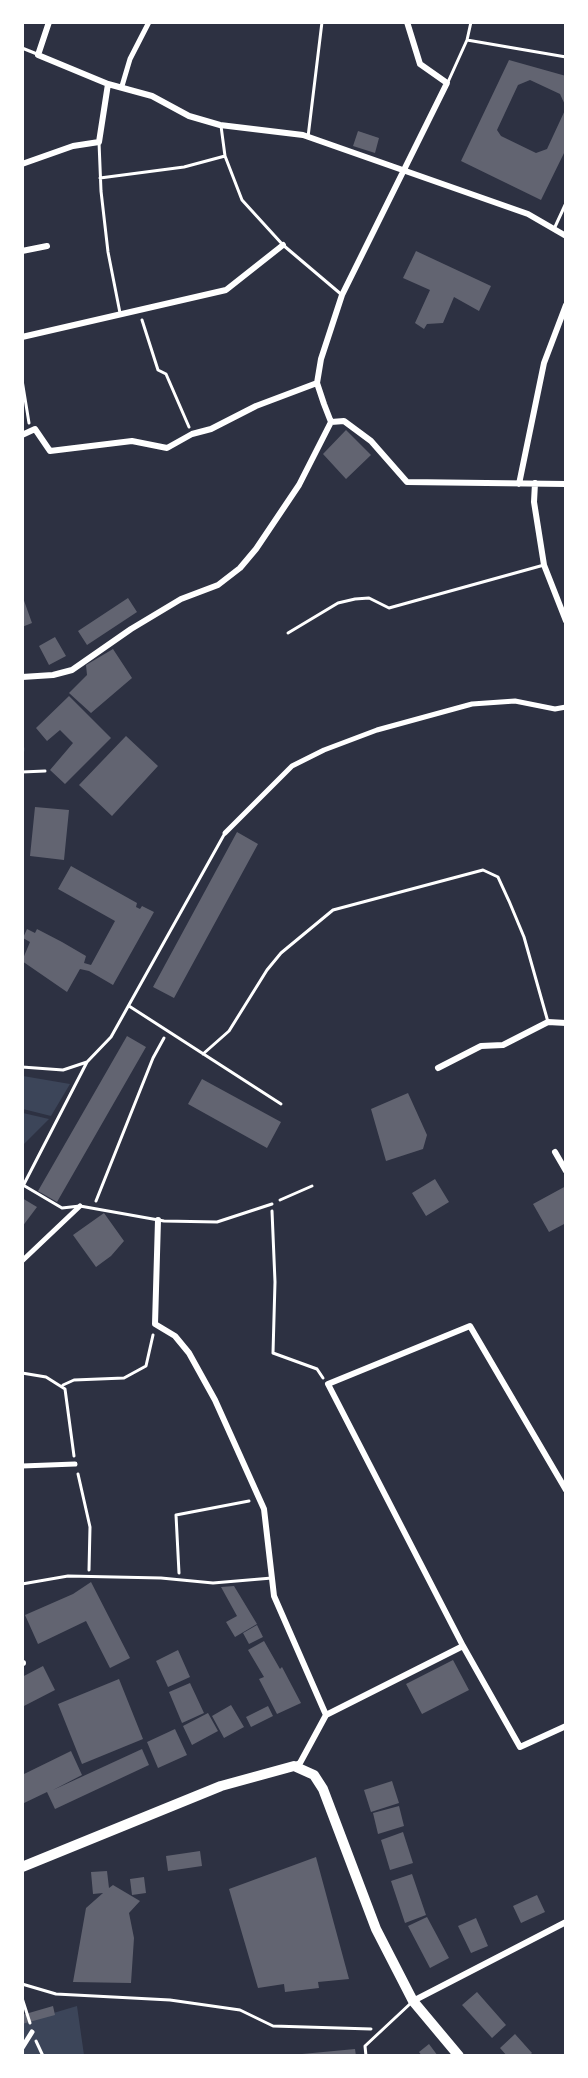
<!DOCTYPE html>
<html>
<head>
<meta charset="utf-8">
<style>
	body { margin:0 }
	#map { position:relative; width:588px; height:2078px; overflow:hidden; background:#2d3142; font-family:"Open Sans",sans-serif }
	canvas { display:block }
	.frame { position:absolute; inset:0; border:24px solid #fff; pointer-events:none }
</style>
</head>
<body>
<div id="map">
<canvas width="588" height="2078"></canvas>
<div class="frame"></div>
</div>
<script>
const c = document.querySelector('canvas').getContext('2d');
c.lineJoin = 'round';
function fillPath(path, color) { c.fillStyle = color; c.fill(path, 'evenodd'); }
const shape = rows => new Path2D(rows.map(r => 'M' + r).join(''));
function trace(path, color, width, dash) { c.strokeStyle = color; c.lineWidth = width; c.lineCap = dash ? 'butt' : 'round'; c.setLineDash(dash || []); c.stroke(path); }
fillPath(shape([
	[23,1076,70,1084,51,1116,23,1109],
	[23,1113,49,1119,23,1145,22,1113],
	[77,2006,84,2055,23,2056,23,2022]
]), '#3c4559');
trace(shape([
	[22,748,22,751]
]), '#4f5d75', 4.5);
fillPath(shape([
	[509,60,566,76,566,107,560,94,530,80,518,85,497,130,501,136,536,153,547,149,566,108,566,149,541,200,461,161],
	[358,131,379,138,375,153,353,146],
	[416,251,491,286,479,311,454,297,443,323,427,324,424,329,415,323,430,290,403,278],
	[346,430,371,455,346,479,323,454],
	[22,595,32,623,22,627],
	[128,598,137,612,87,645,78,631],
	[55,637,66,656,49,665,39,646],
	[113,649,132,678,91,713,69,693,87,675,86,665],
	[69,696,111,738,65,784,50,770,73,743,60,730,47,741,36,728],
	[126,736,158,766,112,816,79,785],
	[35,807,69,810,64,860,30,856],
	[237,832,258,844,174,998,153,987],
	[71,866,137,903,136,907,140,909,142,906,154,912,113,985,89,971,80,969,67,992,22,961,30,942,23,938,27,929,35,933,37,929,62,942,86,956,84,963,91,965,115,921,58,889],
	[127,1036,146,1047,57,1202,38,1191],
	[202,1079,281,1122,267,1148,188,1104],
	[408,1093,427,1135,423,1149,386,1161,371,1109],
	[435,1179,449,1202,426,1216,412,1193],
	[566,1186,566,1223,549,1232,533,1204],
	[22,1198,37,1207,22,1227],
	[104,1213,124,1241,111,1256,96,1267,73,1235],
	[91,1582,130,1658,110,1668,86,1621,38,1644,25,1615,73,1594],
	[234,1586,257,1624,235,1637,226,1622,237,1616,221,1587],
	[257,1625,263,1637,249,1644,243,1633],
	[264,1641,280,1669,282,1667,301,1703,277,1714,259,1679,264,1677,248,1650],
	[178,1650,190,1677,168,1687,156,1661],
	[453,1660,469,1690,422,1714,406,1684],
	[43,1666,55,1690,22,1707,22,1677],
	[119,1679,143,1739,82,1764,58,1704],
	[190,1683,204,1713,182,1723,169,1692],
	[231,1705,244,1727,224,1738,212,1716],
	[268,1706,273,1716,251,1727,246,1717],
	[208,1713,218,1731,192,1745,183,1726],
	[175,1729,187,1755,158,1768,147,1742],
	[142,1749,149,1765,55,1809,47,1792,22,1804,22,1775,71,1751,82,1775,53,1790],
	[392,1781,399,1803,371,1812,364,1790],
	[399,1806,404,1826,378,1834,373,1813],
	[403,1832,413,1863,390,1870,381,1840],
	[200,1851,202,1866,168,1871,166,1856],
	[316,1857,349,1979,318,1982,319,1988,285,1992,284,1984,258,1988,229,1889],
	[107,1871,109,1888,113,1885,140,1901,129,1913,134,1938,131,1983,73,1982,86,1908,103,1893,93,1894,91,1872],
	[412,1874,426,1915,405,1923,391,1881],
	[144,1877,146,1893,132,1895,130,1879],
	[537,1895,545,1912,521,1923,513,1906],
	[427,1917,449,1958,430,1968,408,1926],
	[476,1918,488,1946,471,1953,458,1926],
	[477,1992,506,2025,492,2038,462,2005],
	[53,2006,55,2015,22,2024,22,2015],
	[515,2034,532,2053,529,2056,507,2056,500,2048],
	[429,2044,438,2056,422,2056,419,2052],
	[355,2049,356,2056,303,2056,302,2054]
]), '#626471');
trace(shape([
	[142,320,158,370,166,374,189,427],
	[22,380,29,423],
	[280,1200,312,1186],
	[96,1201,153,1058,164,1038],
	[272,1211,275,1282,273,1353,317,1369,323,1378],
	[22,1373,46,1377,65,1389,74,1456],
	[63,1385,74,1380,124,1378,146,1366,153,1335],
	[78,1474,90,1527,89,1570],
	[179,1573,176,1515,249,1501],
	[22,1984,56,1994,170,2000,240,2010,273,2026,371,2029],
	[22,1998,30,2023],
	[36,2041,43,2056]
]), '#fff', 3);
trace(shape([
	[22,24,23,22],
	[467,40,566,57],
	[22,48,37,54],
	[448,82,467,40,471,22],
	[221,126,225,156,242,200,283,245,342,295],
	[308,137,322,22],
	[99,142,101,191,108,252,120,313],
	[100,178,184,167,225,156],
	[554,229,566,203],
	[288,633,338,603,355,599,369,598,389,608,544,565],
	[22,772,45,771],
	[129,1006,281,1104],
	[203,1054,229,1031,267,970,281,953,333,910,483,870,498,877,509,901,524,937,548,1022],
	[22,1067,63,1070,87,1062,111,1037,225,833],
	[23,1185,62,1208,80,1206,164,1221,217,1222,272,1204],
	[23,1186,87,1062],
	[22,1584,68,1576,161,1578,213,1583,272,1578],
	[366,2056,365,2046,411,2003]
]), '#fff', 3);
trace(shape([
	[122,86,130,59,149,22],
	[225,833,292,766,324,750,377,730,472,704,515,701,555,709,566,707],
	[22,1261,80,1206],
	[22,1466,75,1464],
	[22,2048,32,2032]
]), '#fff', 5);
trace(shape([
	[49,22,38,55,108,84,152,96,189,116,220,125,303,135,528,214,566,236],
	[407,22,420,64,447,83,342,295,321,359,317,383,324,404,331,422,344,421,371,441,407,482,566,484],
	[22,164,73,146,99,142,108,84],
	[22,251,47,246],
	[22,337,226,290,283,245],
	[22,435,35,429,50,451,132,441,167,448,192,434,211,429,256,406,317,383],
	[535,483,534,502,544,565,566,621],
	[519,484,544,363,566,305],
	[22,677,53,675,72,670,131,629,181,599,218,585,240,568,256,549,299,485,331,422],
	[438,1068,481,1046,503,1045,548,1022,566,1023],
	[555,1152,566,1171],
	[158,1220,155,1324,175,1336,189,1353,215,1400,264,1509,274,1596,326,1715],
	[566,1490,470,1326,328,1384,463,1646,520,1747,566,1726],
	[22,1663,23,1663],
	[294,1766,300,1763,326,1715,463,1646],
	[413,2001,566,1922]
]), '#fff', 6);
trace(shape([
	[22,1867,221,1786,294,1766,314,1775,323,1789,376,1929,413,2001,459,2056]
]), '#fff', 10);
</script>
</body>
</html>
